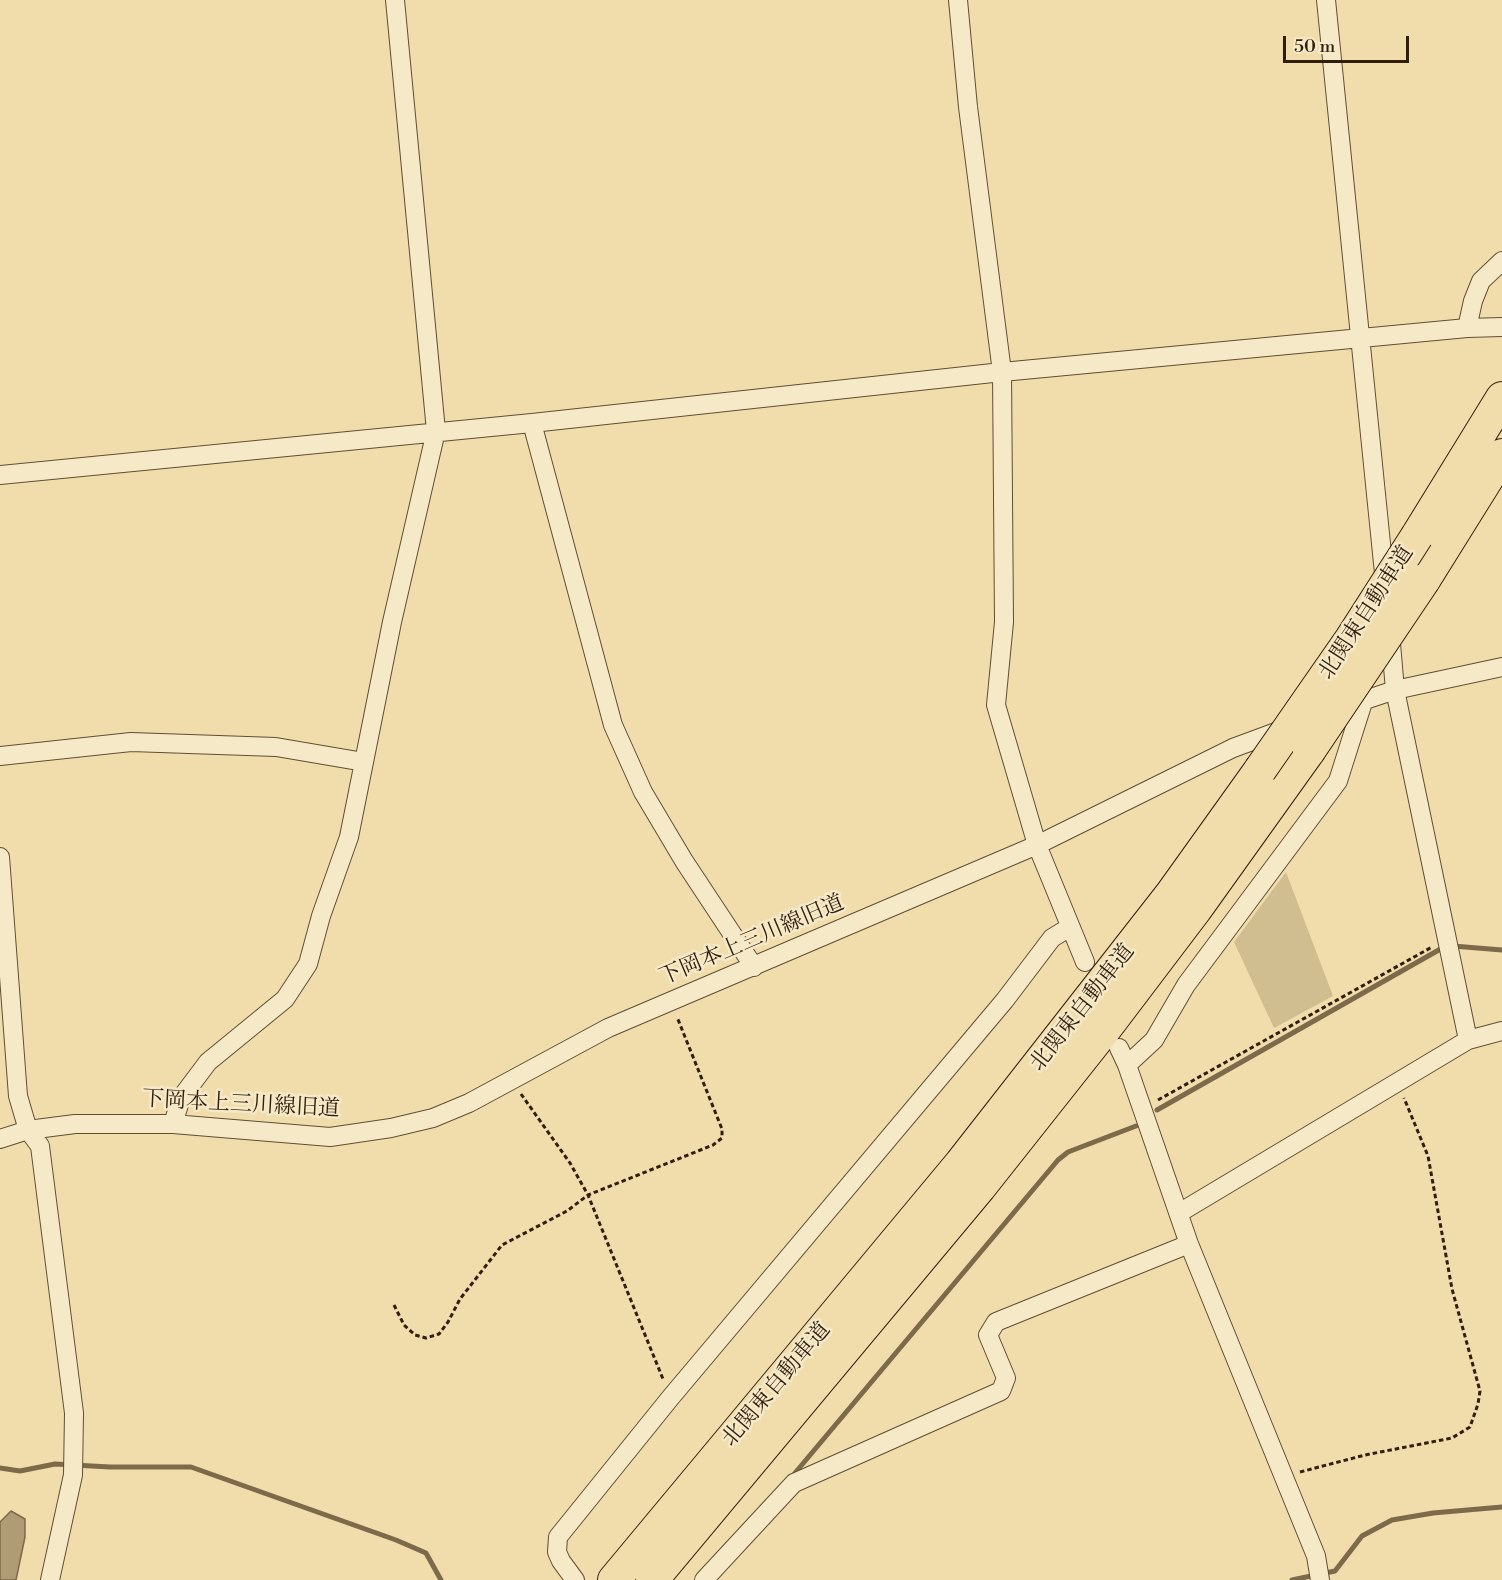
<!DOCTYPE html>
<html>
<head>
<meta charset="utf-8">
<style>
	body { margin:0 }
	#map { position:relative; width:1502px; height:1580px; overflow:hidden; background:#f1ddab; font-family:"Libre Bodoni",serif }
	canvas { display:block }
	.scale { position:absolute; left:1283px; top:36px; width:126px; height:27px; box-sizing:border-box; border:3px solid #301e0c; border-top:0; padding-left:8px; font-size:18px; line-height:21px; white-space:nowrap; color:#301e0c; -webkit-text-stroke:4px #f6e9c8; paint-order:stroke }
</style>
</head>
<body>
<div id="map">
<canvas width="1502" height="1580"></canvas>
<div class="scale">50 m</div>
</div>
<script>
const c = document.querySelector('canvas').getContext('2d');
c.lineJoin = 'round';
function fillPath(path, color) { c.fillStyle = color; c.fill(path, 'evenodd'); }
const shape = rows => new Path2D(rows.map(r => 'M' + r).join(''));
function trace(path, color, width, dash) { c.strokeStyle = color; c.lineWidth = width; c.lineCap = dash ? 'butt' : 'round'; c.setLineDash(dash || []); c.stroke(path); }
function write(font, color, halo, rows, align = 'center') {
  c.font = font + ' "Libre Bodoni","Noto Serif JP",serif'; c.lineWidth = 5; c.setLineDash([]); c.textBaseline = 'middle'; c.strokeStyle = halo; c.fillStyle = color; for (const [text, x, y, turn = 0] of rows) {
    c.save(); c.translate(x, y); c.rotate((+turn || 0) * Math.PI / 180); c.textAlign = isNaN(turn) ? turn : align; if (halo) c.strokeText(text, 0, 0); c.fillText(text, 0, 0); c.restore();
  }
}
fillPath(shape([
	[1286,872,1333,996,1274,1028,1234,942]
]), '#d0bd90');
const water = shape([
	[11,1511,25,1519,25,1537,16,1580,0,1580,0,1522,11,1511]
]);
fillPath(water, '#af9c75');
trace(water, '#7c6a4b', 1.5);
trace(shape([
	[1453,946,1502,950],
	[1157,1110,1444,947],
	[0,1468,20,1471,55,1464,110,1467,191,1467,396,1540,426,1553,441,1580],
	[795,1473,1058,1160,1068,1152,1136,1126],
	[1292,1580,1335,1571,1362,1536,1392,1520,1433,1513,1502,1507]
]), '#7c6a4b', 5);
const minor = shape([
	[958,0,968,107,1002,372,1004,622,996,705,1037,845,1085,962],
	[1326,0,1385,583],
	[1467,328,1473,301,1481,281,1502,261],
	[532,423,613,725,643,792,684,861,754,967],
	[0,475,532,423,1002,372,1467,328,1502,327],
	[1390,632,1395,690,1468,1040],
	[1341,708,1395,690,1502,667],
	[0,756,131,742,276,747,364,762],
	[0,857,18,1096,28,1130,40,1146,74,1413,73,1475,50,1580],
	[1119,1048,1127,1065,1189,1244,1316,1556,1320,1580],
	[1127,1065,1154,1040,1186,985,1338,781,1364,699],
	[173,1124,181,1098,208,1062,285,999,308,964,321,916,349,837,392,622,436,431,395,0],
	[0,1139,28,1130,75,1124,173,1124,330,1137,391,1128,433,1118,469,1103,608,1028,1037,845,1233,748,1287,728],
	[1179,1213,1468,1040,1502,1031],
	[575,1580,561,1561,557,1552,558,1537,671,1397,1005,1000,1052,938,1070,927],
	[704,1580,794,1483,1001,1391,1006,1378,988,1335,996,1322,1189,1244]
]);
const motorway = shape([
	[1417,536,1502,398],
	[1424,580,1502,455],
	[614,1580,961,1163,1172,893,1260,770],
	[652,1580,980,1187,1102,1033,1196,909,1309,751]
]);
trace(minor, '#604e34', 20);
trace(motorway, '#301e0c', 34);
trace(shape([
	[521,1094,570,1163,588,1195,663,1379],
	[1158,1100,1432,947],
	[394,1305,404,1325,415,1335,426,1338,439,1334,448,1322,460,1299,502,1245,567,1211,588,1195,713,1145,722,1138,722,1129,677,1017],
	[1300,1472,1365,1455,1452,1438,1470,1427,1478,1404,1480,1391,1452,1289,1428,1156,1404,1098]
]), '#301e0c', 3, [4.5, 3]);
trace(minor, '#f6e9c8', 18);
trace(motorway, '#f1ddab', 32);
const motorwayBridge = shape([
	[1309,751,1424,580],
	[1260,770,1351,639,1417,536]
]);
trace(motorwayBridge, '#301e0c', 34, []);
trace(motorwayBridge, '#f1ddab', 32);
write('22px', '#301e0c', '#f6e9c8', [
	["北関東自動車道",1367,613,-57],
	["下岡本上三川線旧道",752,941,-23],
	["北関東自動車道",1083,1008,-52],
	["下岡本上三川線旧道",241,1105,3],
	["北関東自動車道",777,1385,-50]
]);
</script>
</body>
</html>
